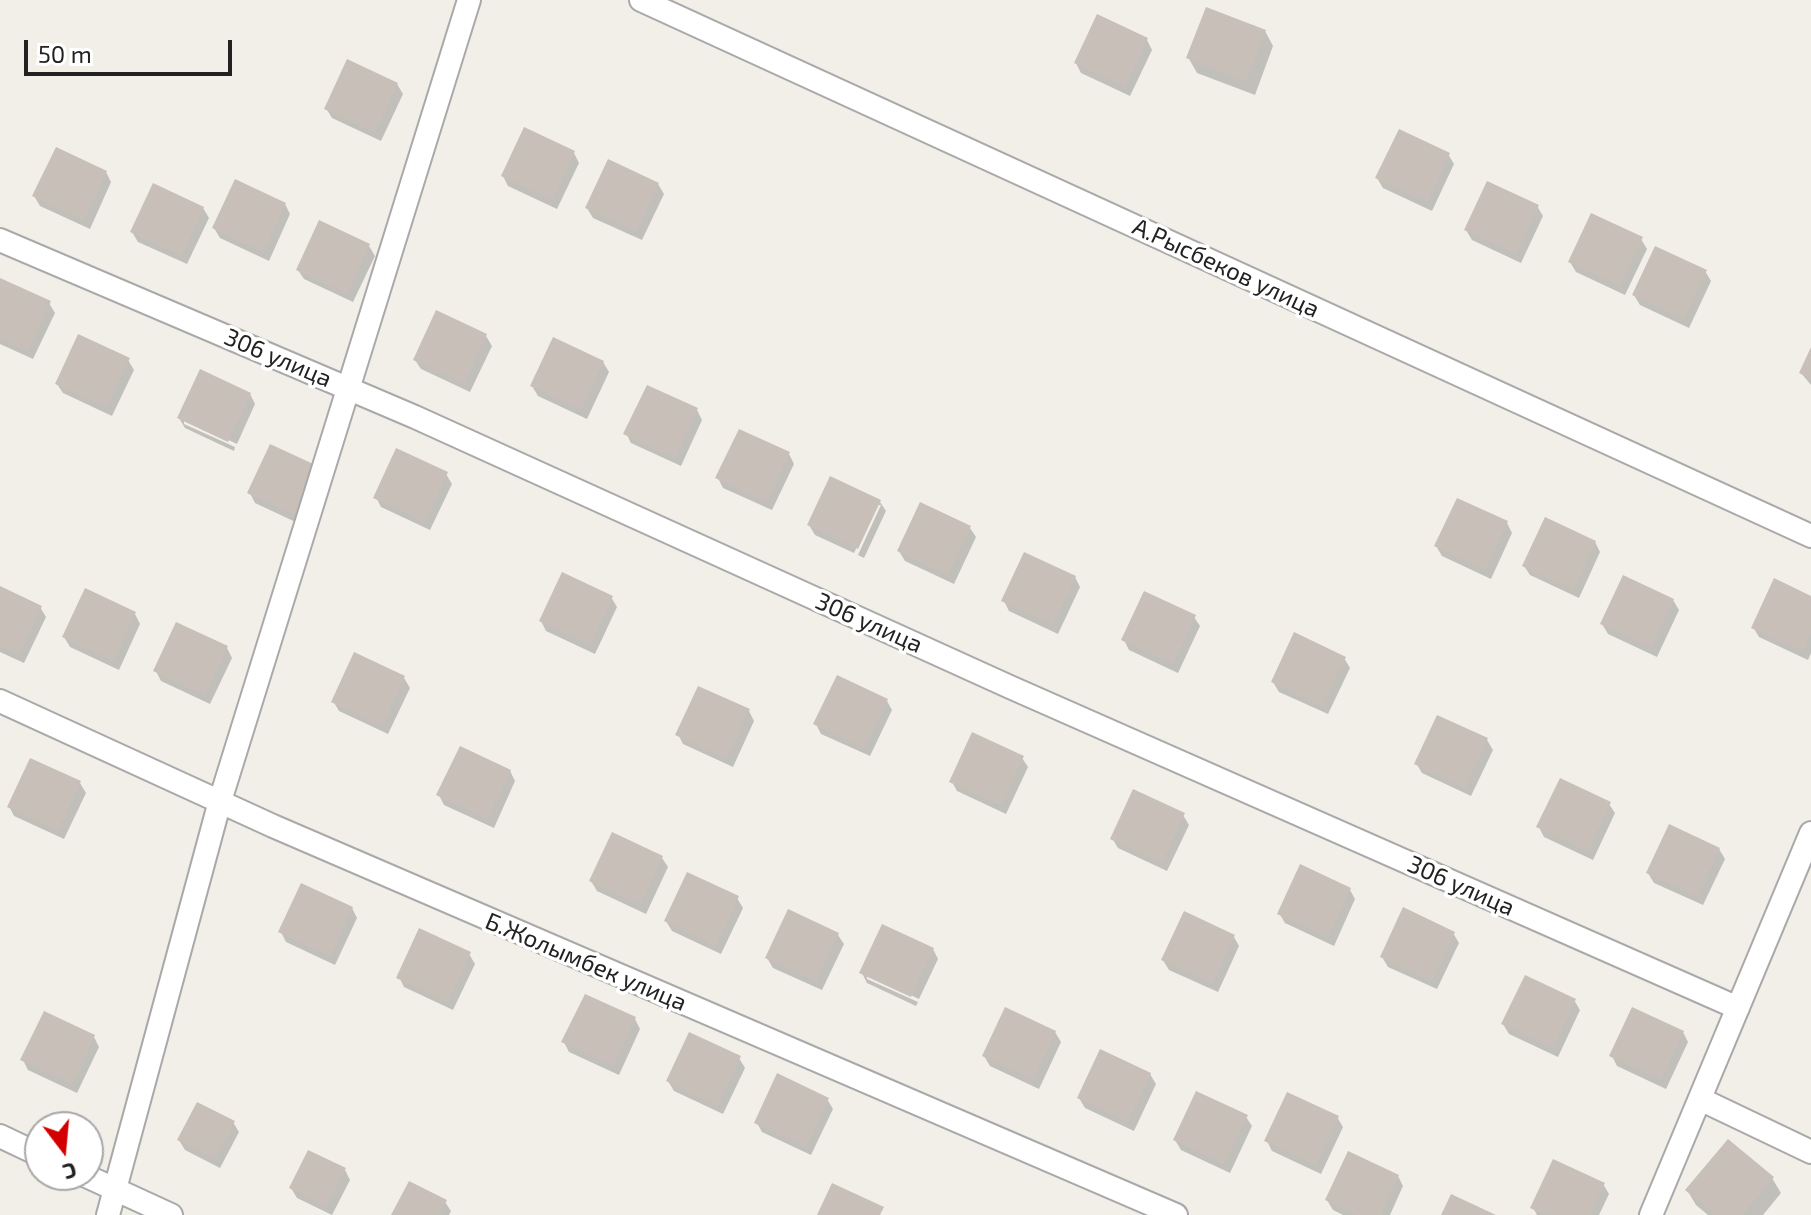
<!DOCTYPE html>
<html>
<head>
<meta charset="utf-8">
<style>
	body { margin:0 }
	#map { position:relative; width:1811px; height:1215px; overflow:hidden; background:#f2efe9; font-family:"Exo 2",sans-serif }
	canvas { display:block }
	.north { position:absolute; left:24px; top:1111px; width:80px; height:80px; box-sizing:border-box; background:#fff; border:2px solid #a7a7a7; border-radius:50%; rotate:164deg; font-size:22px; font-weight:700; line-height:32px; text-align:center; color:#222 }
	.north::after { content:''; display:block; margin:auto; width:28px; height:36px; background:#d40000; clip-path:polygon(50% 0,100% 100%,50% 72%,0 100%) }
	.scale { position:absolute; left:24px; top:40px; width:208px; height:36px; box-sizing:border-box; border:4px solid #222; border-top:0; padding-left:10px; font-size:24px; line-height:28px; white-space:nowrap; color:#222; -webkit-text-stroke:6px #fff; paint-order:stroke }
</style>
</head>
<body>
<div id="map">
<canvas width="1811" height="1215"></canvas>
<div class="north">С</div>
<div class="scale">50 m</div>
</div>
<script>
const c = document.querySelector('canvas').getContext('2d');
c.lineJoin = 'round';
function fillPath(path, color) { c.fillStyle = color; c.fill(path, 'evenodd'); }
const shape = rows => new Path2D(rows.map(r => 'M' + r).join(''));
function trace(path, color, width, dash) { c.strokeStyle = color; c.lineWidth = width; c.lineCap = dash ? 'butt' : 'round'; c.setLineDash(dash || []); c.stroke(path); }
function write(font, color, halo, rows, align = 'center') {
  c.font = font + ' "Exo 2",sans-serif'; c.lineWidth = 7; c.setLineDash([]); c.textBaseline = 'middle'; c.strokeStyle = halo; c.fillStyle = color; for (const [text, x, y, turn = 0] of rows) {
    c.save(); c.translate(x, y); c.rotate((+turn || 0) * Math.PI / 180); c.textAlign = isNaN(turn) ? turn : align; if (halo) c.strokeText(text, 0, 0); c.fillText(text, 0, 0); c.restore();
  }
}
fillPath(shape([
	[1265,31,1273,46,1255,95,1197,73,1188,57],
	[1147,40,1152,50,1130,96,1081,73,1076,63],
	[397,84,403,94,381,141,332,118,326,108],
	[574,153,579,163,557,209,508,186,503,176],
	[1448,154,1454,164,1432,211,1383,188,1377,178],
	[106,172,111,182,90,229,40,206,34,196],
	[658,184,664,194,642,240,593,218,587,208],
	[285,204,290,214,269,261,220,238,214,228],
	[1537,206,1543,216,1521,263,1472,240,1466,230],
	[203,208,209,218,187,264,138,242,132,232],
	[1641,239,1647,249,1625,295,1576,272,1570,262],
	[369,246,375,256,353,302,304,279,298,270],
	[1705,271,1711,281,1689,328,1640,305,1634,295],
	[0,281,49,303,55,313,33,359,0,344],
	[486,336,492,346,470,392,421,369,415,360],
	[1811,352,1811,385,1801,373],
	[128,360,134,370,112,416,63,393,57,384],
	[603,362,609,372,587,419,538,396,532,386],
	[250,394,255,404,237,444,184,419,184,424,235,447,234,451,185,428,179,418],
	[697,410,702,420,681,466,631,443,626,433],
	[271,447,304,526,255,503,250,493],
	[789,454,794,464,772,510,723,488,718,478],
	[446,474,452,484,430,530,381,507,376,497],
	[880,502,886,511,864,558,858,555,881,505,877,505,854,553,815,535,809,525],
	[1507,523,1512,533,1491,579,1442,556,1436,546],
	[970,528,976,537,954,584,905,561,899,551],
	[1595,542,1600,552,1579,598,1530,575,1524,566],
	[1075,577,1080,587,1058,634,1009,611,1004,601],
	[0,588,40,607,46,617,24,663,0,652],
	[611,597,617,607,595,654,546,631,541,621],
	[1811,598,1811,653,1808,660,1759,637,1753,627],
	[1673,600,1679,610,1657,657,1608,634,1602,624],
	[135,614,140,624,119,670,70,647,64,637],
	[1194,617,1200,626,1178,673,1129,650,1124,640],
	[227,648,232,658,210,704,161,681,156,671],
	[1344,658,1350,668,1328,714,1279,692,1273,682],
	[404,678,410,688,388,734,339,711,333,701],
	[887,701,892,710,870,756,821,734,816,724],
	[749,711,754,721,733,767,683,744,678,734],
	[1487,740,1493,750,1471,796,1422,773,1416,763],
	[1022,758,1028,767,1006,814,957,791,952,782],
	[510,771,515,781,494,828,444,805,439,795],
	[80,783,86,793,64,839,14,816,9,806],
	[1609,804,1615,813,1593,860,1544,837,1539,827],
	[1183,815,1189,825,1167,871,1118,848,1112,838],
	[1719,849,1725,859,1703,905,1654,883,1648,873],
	[662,858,668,867,646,914,597,891,591,881],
	[1350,890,1355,899,1334,946,1285,923,1279,913],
	[737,898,743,908,721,954,672,931,666,921],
	[352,908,357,918,335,965,286,942,281,932],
	[1453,933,1459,943,1437,989,1388,967,1382,957],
	[838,935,844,944,822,990,773,968,767,958],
	[1234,937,1239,946,1218,992,1169,970,1163,960],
	[933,949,938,959,919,999,867,974,867,979,918,1002,916,1006,867,983,862,973],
	[469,954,475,964,453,1010,404,987,399,977],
	[1574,1000,1580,1010,1558,1057,1509,1034,1503,1024],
	[635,1019,640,1029,619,1075,569,1052,564,1042],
	[1055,1032,1061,1042,1039,1089,990,1066,984,1056],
	[1683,1032,1688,1042,1666,1089,1617,1066,1612,1056],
	[94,1037,99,1047,77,1093,28,1070,23,1060],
	[739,1058,745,1068,723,1114,674,1091,668,1081],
	[1150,1074,1156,1084,1134,1131,1085,1108,1079,1098],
	[827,1099,833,1109,811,1155,762,1132,757,1123],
	[1246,1117,1252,1126,1230,1173,1181,1150,1175,1140],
	[1337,1117,1343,1127,1321,1174,1272,1151,1267,1141],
	[233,1122,239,1132,220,1168,185,1150,179,1140],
	[345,1170,350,1180,332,1215,297,1198,291,1188],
	[1398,1176,1403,1186,1390,1215,1343,1215,1333,1210,1327,1200],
	[1772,1178,1781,1193,1763,1215,1708,1215,1696,1205,1687,1190],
	[1603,1184,1609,1194,1599,1215,1537,1215,1533,1208],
	[445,1202,451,1211,449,1215,394,1215]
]), '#0003');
fillPath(shape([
	[1206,7,1266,30,1246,81,1186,58],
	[1097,14,1148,38,1125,87,1074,63],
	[347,59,398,83,375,132,324,109],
	[524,127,575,151,552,200,501,176],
	[1399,129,1450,153,1427,202,1375,178],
	[56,147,107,171,84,220,32,196],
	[608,159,659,183,636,232,585,208],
	[235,179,286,203,263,252,212,228],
	[1487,181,1539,205,1516,254,1464,230],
	[153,183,204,207,181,256,130,232],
	[1591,213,1643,237,1620,286,1568,262],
	[319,220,370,244,347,294,296,270],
	[1655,246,1707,270,1684,319,1632,295],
	[0,278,51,301,28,351,0,338],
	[436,310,487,334,464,384,413,360],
	[78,334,130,358,106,407,55,384],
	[553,337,604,361,581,410,530,386],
	[1811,347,1811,379,1799,373],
	[200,369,251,393,228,442,177,418],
	[647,385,698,408,675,458,623,434],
	[739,429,790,452,767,502,715,478],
	[270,444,322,468,299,517,247,493],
	[396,448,448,472,425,522,373,498],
	[830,476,881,500,858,549,807,525],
	[1457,498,1508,521,1485,570,1434,546],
	[920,502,971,526,948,575,897,551],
	[1545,517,1596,541,1573,590,1522,566],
	[1024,552,1076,576,1053,625,1001,601],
	[562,572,613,596,590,645,539,621],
	[1623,575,1674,599,1651,648,1600,624],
	[1774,578,1811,596,1811,633,1802,651,1751,628],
	[0,586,42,606,19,654,0,646],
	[85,588,136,612,113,661,62,637],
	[1144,591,1196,615,1173,664,1121,640],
	[176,622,228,646,205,695,153,671],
	[1294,632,1346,657,1322,706,1271,682],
	[354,652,405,676,382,726,331,702],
	[837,675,888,699,865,748,813,724],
	[698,686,750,709,727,759,675,735],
	[1437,715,1488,738,1465,788,1414,764],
	[972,732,1024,756,1001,805,949,782],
	[460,746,511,770,488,819,436,795],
	[30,758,81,781,58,831,7,807],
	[1560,778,1611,802,1588,851,1536,827],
	[1133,789,1185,813,1162,863,1110,839],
	[1669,824,1720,848,1697,897,1646,873],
	[612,832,663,856,640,905,589,881],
	[1300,864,1351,888,1328,937,1277,914],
	[687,872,739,896,716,946,664,921],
	[301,883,353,907,330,956,278,932],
	[1403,907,1455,932,1432,981,1380,957],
	[788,909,839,933,816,982,765,958],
	[1184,911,1235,935,1212,984,1161,960],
	[882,924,934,948,911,997,859,973],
	[419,928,471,952,448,1002,396,978],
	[1525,975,1576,999,1553,1048,1501,1024],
	[585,994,636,1017,613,1066,561,1042],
	[1005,1007,1056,1031,1033,1080,982,1056],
	[1632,1007,1684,1031,1661,1080,1609,1056],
	[44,1011,95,1035,72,1084,20,1060],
	[689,1032,741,1056,718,1106,666,1081],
	[1100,1049,1151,1073,1128,1122,1077,1098],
	[777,1073,829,1098,806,1147,754,1123],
	[1196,1091,1248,1115,1224,1164,1173,1140],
	[1287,1092,1339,1116,1316,1165,1264,1141],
	[197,1102,235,1121,215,1159,177,1140],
	[1728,1139,1774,1177,1742,1215,1715,1215,1685,1190],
	[308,1150,346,1168,326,1207,289,1188],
	[1348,1151,1399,1175,1380,1215,1357,1215,1325,1200],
	[1553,1159,1605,1183,1590,1215,1545,1215,1530,1208],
	[409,1181,447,1200,439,1215,391,1215],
	[832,1183,884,1207,880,1215,817,1215],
	[1451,1194,1496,1215,1441,1215]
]), '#c7bfb8');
const street = shape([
	[641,0,1811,536],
	[0,240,415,417,1010,687,1738,1008],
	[0,701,273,826,1176,1215],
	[1700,1099,1811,1152],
	[0,1136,40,1155],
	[84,1175,171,1215],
	[108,1215,220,801,469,0],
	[1651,1215,1811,833]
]);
trace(street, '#a9a9a9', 26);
trace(street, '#fff', 22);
write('24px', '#222', '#fff', [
	["А.Рысбеков улица",1226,268,25],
	["306 улица",278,358,23],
	["306 улица",869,623,24],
	["306 улица",1461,886,24],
	["Б.Жолымбек улица",586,962,23]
]);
</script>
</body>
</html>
